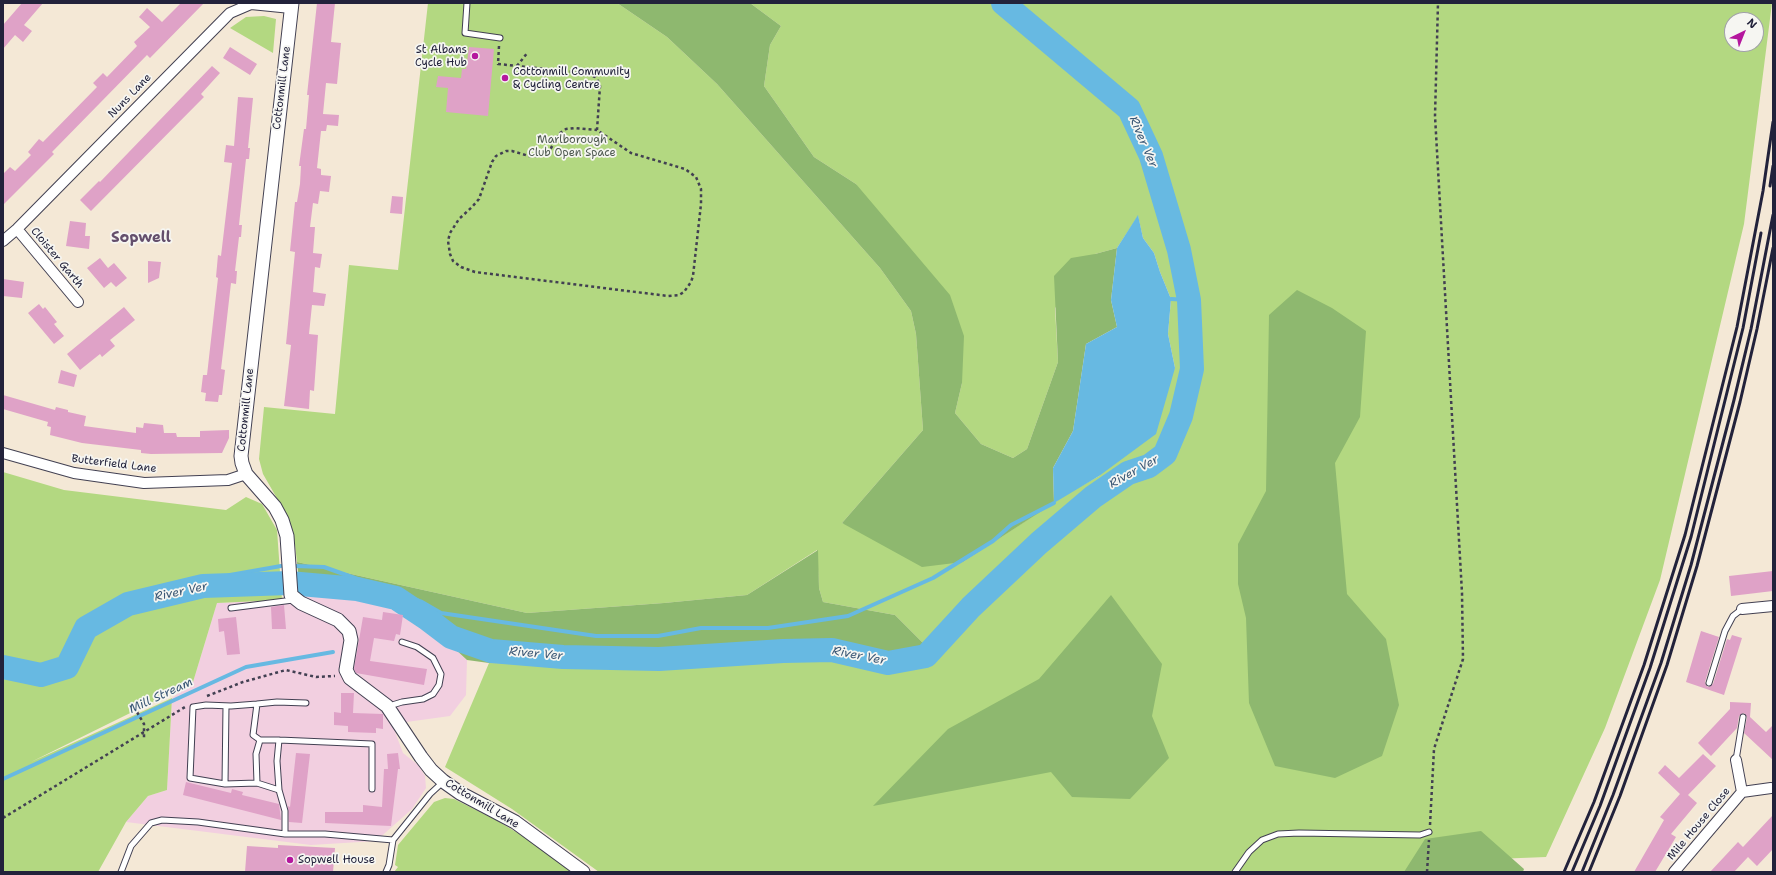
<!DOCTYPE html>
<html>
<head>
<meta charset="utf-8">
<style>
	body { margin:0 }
	#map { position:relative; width:1776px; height:875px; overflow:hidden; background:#f4e8d6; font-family:"Shantell Sans",sans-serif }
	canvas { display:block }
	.frame { position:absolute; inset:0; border:4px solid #22223b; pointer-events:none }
	.north { position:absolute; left:1724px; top:12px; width:40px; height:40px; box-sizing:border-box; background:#f6f6f2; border:1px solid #a1a1a9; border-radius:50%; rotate:43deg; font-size:11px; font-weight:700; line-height:16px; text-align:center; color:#22223b }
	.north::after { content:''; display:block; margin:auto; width:14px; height:18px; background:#b5179e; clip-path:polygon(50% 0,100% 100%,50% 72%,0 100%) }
</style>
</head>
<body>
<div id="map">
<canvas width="1776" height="875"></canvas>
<div class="frame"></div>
<div class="north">N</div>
</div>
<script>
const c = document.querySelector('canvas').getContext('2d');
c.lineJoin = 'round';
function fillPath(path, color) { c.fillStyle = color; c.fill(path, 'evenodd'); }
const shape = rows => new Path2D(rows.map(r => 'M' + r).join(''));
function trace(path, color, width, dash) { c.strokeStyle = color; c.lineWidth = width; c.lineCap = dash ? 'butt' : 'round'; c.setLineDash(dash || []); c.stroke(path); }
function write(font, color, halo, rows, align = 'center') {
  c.font = font + ' "Shantell Sans",sans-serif'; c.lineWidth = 3.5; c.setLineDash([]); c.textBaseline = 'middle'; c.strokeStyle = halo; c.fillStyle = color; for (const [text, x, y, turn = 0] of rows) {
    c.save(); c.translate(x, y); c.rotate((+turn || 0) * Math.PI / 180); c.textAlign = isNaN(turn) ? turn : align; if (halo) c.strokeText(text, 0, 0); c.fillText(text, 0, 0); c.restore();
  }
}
fillPath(shape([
	[306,588,354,592,394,602,428,624,467,660,466,695,450,716,392,724,403,753,418,765,425,776,426,788,412,809,376,841,311,845,126,822,148,796,167,790,172,698,193,682,217,603,282,600]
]), '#f2cfe0');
fillPath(shape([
	[428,3,617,3,667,37,717,84,880,268,911,311,916,334,923,430,842,523,963,562,1067,494,1099,476,1175,368,1168,334,1171,299,1160,272,1154,253,1143,238,1138,216,1117,248,1095,254,1055,308,1058,362,1027,449,1013,458,981,444,955,413,962,383,856,184,814,157,764,86,770,45,781,26,750,3,1772,3,1744,224,1660,580,1605,728,1546,857,1420,862,1415,872,599,872,512,809,445,767,489,663,621,665,827,656,887,667,938,658,895,615,823,602,819,588,817,550,747,595,664,603,527,613,297,562,295,545,282,507,263,474,259,459,264,407,335,414,349,265,398,270],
	[1732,20,1756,20,1756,44,1732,44],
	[264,16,276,19,273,53,230,28,246,17],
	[3,472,64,490,226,510,246,497,262,504,277,530,282,600,217,603,193,682,31,762,172,698,167,790,148,796,126,822,98,872,3,872],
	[445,798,454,799,496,820,531,841,572,872,394,872,398,867,395,865,398,845,434,802]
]), '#b3d881');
fillPath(shape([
	[617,3,750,3,781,26,770,45,764,86,814,157,856,184,950,295,964,336,962,383,955,413,981,444,1013,458,1027,449,1058,362,1054,276,1071,258,1095,254,1117,248,1111,300,1117,327,1086,344,1073,431,1053,468,1054,503,963,562,922,567,842,523,923,430,916,334,911,311,880,268,717,84,667,37],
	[1297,290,1332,308,1366,331,1360,417,1335,463,1347,594,1386,639,1399,705,1382,756,1335,778,1275,766,1249,703,1246,618,1238,584,1238,544,1266,491,1269,315],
	[818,550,819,588,823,602,895,615,938,658,887,667,827,656,621,665,489,663,467,660,428,624,394,602,354,592,306,588,299,582,297,562,527,613,664,603,747,595],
	[1111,595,1162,664,1152,716,1169,758,1130,799,1072,797,1051,772,873,806,948,729,1039,679],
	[1481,831,1524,869,1523,872,1404,872,1425,839]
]), '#8eb86f');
fillPath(shape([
	[1138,215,1143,238,1154,253,1160,272,1171,299,1168,334,1175,368,1156,434,1099,476,1054,503,1053,468,1073,431,1086,344,1117,327,1111,300,1117,248]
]), '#67b9e2');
trace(shape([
	[1171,299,1189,300],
	[294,566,324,567,422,602,441,613,596,636,658,636,701,628,768,628,848,616,933,578,993,541,1011,525,1054,503],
	[203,586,230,575,281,566],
	[3,779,246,667,333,652]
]), '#67b9e2', 4);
trace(shape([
	[3,667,41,675,67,667,86,628,128,604,203,586,289,583,357,589,396,598,426,618,451,637,491,651,563,657,659,659,783,651,832,650,888,663,926,656,971,607,1039,543,1093,497,1128,473,1149,466,1165,454,1181,416,1192,369,1189,300,1179,250,1151,156,1129,109,1003,3]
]), '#67b9e2', 24);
fillPath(shape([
	[22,3,43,3,24,25,32,31,23,42,15,35,3,49,3,25],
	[181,3,204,3,150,58,147,55,52,152,54,154,3,205,3,174,10,167,15,171,31,155,28,152,39,139,43,142,97,87,93,83,103,73,107,77,137,46,134,42,150,27,139,17,147,8,162,22],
	[317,3,335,3,331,42,341,43,337,84,326,83,323,114,339,115,338,126,327,125,326,131,321,131,317,168,321,169,321,175,331,176,329,192,320,191,318,204,313,203,310,227,315,227,313,253,322,254,320,268,315,267,313,292,326,294,324,306,312,305,309,334,318,335,314,391,310,390,309,409,284,406,291,345,286,344,295,252,290,251,295,202,297,202,300,184,301,166,299,166,304,129,306,129,309,95,307,95],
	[230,47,257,64,250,75,223,58],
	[469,47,494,49,488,116,446,112,448,88,436,87,438,76,461,78,462,69,466,69],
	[212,66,220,73,201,94,204,97,91,211,80,200,99,181,100,182],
	[238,97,253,98,248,148,250,148,249,159,246,159,239,225,242,225,241,237,239,237,235,271,237,271,236,284,231,283,224,344,221,369,225,370,222,395,219,395,218,402,205,401,206,393,201,392,203,375,207,375,218,278,216,277,218,255,221,256,232,163,224,162,226,145,234,146],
	[392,196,403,197,402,214,390,213],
	[70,221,86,223,85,236,90,236,89,249,66,246],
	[100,258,108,268,114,263,127,278,116,287,111,282,104,288,87,268],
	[148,261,161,262,159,278,148,283],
	[3,279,24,282,22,298,3,296],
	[39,304,43,309,45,307,57,322,54,324,64,336,54,344,28,313],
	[124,307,135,320,110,340,115,346,102,357,100,354,80,370,67,354],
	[61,370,77,375,74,387,58,383],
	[3,395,55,410,56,407,68,410,68,412,86,416,84,426,136,433,136,427,143,428,144,423,163,425,164,433,176,433,177,437,200,437,200,431,229,430,229,438,222,453,151,454,141,453,141,450,82,443,50,435,51,427,47,426,48,422,3,409],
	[1773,571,1773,591,1731,596,1729,576],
	[284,605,286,629,272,629,271,607],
	[383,612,403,615,400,635,396,634,394,641,374,638,370,661,427,669,424,685,356,673,354,669,363,617,382,620],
	[236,617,240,654,227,655,224,631,219,632,218,619],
	[1701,631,1719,637,1705,682,1706,685,1708,687,1713,684,1727,639,1730,640,1732,635,1742,638,1724,695,1686,682],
	[341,693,354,693,353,713,383,714,383,729,376,728,376,733,348,732,348,726,334,725,334,712,341,713],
	[1730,702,1751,703,1750,717,1766,732,1773,725,1773,760,1744,733,1747,717,1744,713,1739,716,1737,728,1711,756,1698,743,1730,709],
	[296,753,310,754,302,823,289,822,288,806,290,807],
	[398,753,400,769,398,769,391,826,325,823,325,812,363,812,363,805,382,807,384,769,388,769,387,754],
	[1703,754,1716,766,1688,795,1697,803,1671,834,1676,837,1655,872,1634,872,1664,820,1660,817,1680,794,1658,773,1665,765,1679,778],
	[186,782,231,793,232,789,243,792,242,795,279,804,281,820,183,795],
	[1773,815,1773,849,1757,866,1748,857,1734,872,1710,872,1738,842,1743,847],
	[278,845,335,848,333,872,245,872,247,846,278,848]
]), '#dfa2c7');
const service = shape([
	[467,3,465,33,500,38],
	[231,608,293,600],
	[1709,683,1725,631,1733,616,1742,609],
	[257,704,231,706,206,705,193,707,190,778,225,784,257,783],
	[389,706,402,702,423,699,433,694,439,685,441,674,433,658,417,647,402,642],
	[260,740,256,754,257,783,279,790],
	[279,740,372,744,372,789],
	[1736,760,1743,717],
	[225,784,226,706],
	[285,834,285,811,279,790,277,761,279,740,260,740,253,735,257,704,277,702,306,703],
	[121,872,131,846,151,823,162,820,198,822,285,834,325,834,393,840],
	[386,872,389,865,393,840,430,794,443,782],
	[1235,872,1249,852,1262,840,1278,834,1299,833,1420,835,1429,832]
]);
const minor = shape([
	[17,229,78,302],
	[3,241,17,229,230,13,251,4,291,8],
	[3,453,74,473,144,483,228,480,246,474],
	[1742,609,1773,606],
	[1736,760,1742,792],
	[1674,872,1742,792,1771,788]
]);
const tertiary = shape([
	[292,3,241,456,242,463,246,474,275,507,282,520,287,536,291,595,301,603,338,620,349,631,351,640,346,670,350,678,387,706,421,757,431,770,443,781,460,793,515,822,583,872]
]);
trace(service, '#424052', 7);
trace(minor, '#424052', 12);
trace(tertiary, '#424052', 15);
trace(shape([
	[499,46,498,64,585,73,595,77,598,81,600,86,597,130,631,153,685,169,696,177,701,189,701,204,693,276,691,282,684,292,679,295,668,296,475,272,461,267,453,261,450,254,448,241,450,233,459,219,472,207,479,199,492,162,496,156,506,151,512,151,529,156,538,156,545,153,551,148,560,133,566,129,575,128,597,130],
	[517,66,528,52],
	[207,696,243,682,286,670,316,677,335,676],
	[134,707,144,724,144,739],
	[3,818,185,707],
	[1430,825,1434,749,1463,659,1462,593,1435,116,1438,3],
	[1427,872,1429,840]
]), '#424052', 2.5, [3, 3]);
trace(service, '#fff', 5);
trace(minor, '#fff', 10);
trace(tertiary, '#fff', 13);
trace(shape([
	[1770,186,1773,166],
	[1564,872,1594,802,1644,665,1685,535,1737,327,1763,191,1773,122],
	[1572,872,1600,806,1650,668,1691,537,1743,328,1761,233],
	[1582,872,1613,795,1661,663,1691,565,1734,400,1751,329,1773,215],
	[1589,872,1620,796,1667,665,1697,566,1740,402,1757,329,1773,248]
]), '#22223b', 3);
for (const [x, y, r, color] of [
	[475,56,4,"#b5179e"],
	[505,78,4,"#b5179e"],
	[290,860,4,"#b5179e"]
]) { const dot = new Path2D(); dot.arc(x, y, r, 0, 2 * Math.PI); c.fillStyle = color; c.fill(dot); trace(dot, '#f6f6f2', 1.5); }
write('11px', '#22223b', '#f6f6f2', [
	["St Albans",467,50,"right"],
	["Cycle Hub",467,63,"right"],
	["Cottonmill Community",513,72],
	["& Cycling Centre",513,85],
	["Sopwell House",298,860]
], 'left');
write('11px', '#22223b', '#f6f6f2', [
	["Cottonmill Lane",282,88,-83],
	["Nuns Lane",130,96,-46],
	["Cloister Garth",57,258,50],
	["Cottonmill Lane",246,410,-84],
	["Butterfield Lane",114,464,7],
	["Cottonmill Lane",482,804,31],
	["Mile House Close",1699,824,-50]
]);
write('11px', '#4e5950', '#f6f6f2', [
	["Marlborough",572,140],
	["Club Open Space",572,153]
]);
write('italic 12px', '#3a5775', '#f6f6f2', [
	["River Ver",1143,142,67],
	["River Ver",1134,472,-29],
	["River Ver",181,592,-12],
	["River Ver",536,654,5],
	["River Ver",859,656,11],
	["Mill Stream",161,696,-25]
]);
write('bold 15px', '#644f6c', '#f6f6f2', [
	["Sopwell",141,238]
]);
</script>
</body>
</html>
